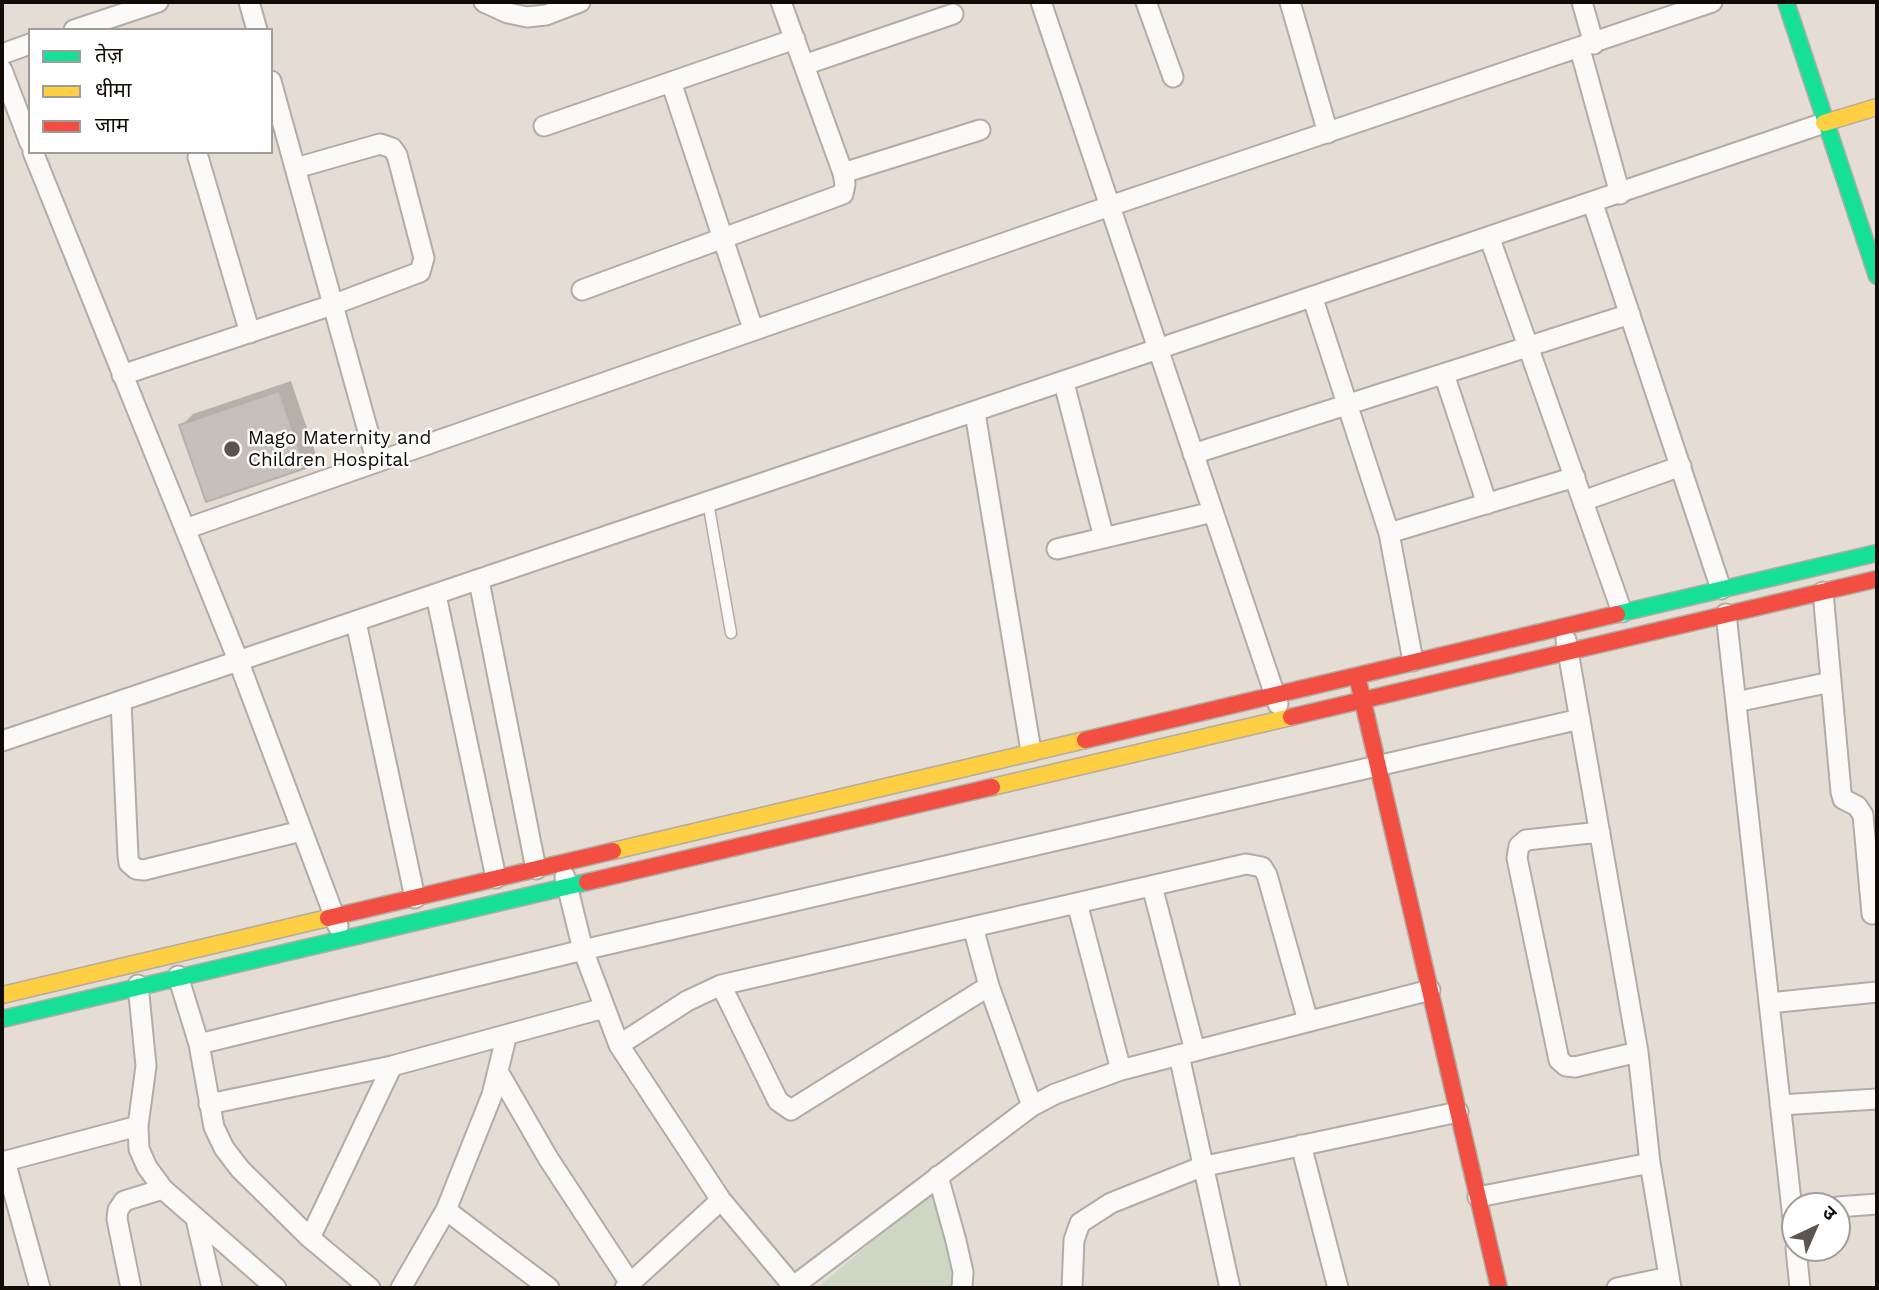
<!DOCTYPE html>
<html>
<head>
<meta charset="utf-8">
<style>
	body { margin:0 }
	#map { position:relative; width:1879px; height:1290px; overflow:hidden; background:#e5ddd4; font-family:"Work Sans","Noto Sans Devanagari",sans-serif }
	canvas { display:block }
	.frame { position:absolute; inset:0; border:4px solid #100b07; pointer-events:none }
	.legend { position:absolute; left:28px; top:28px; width:245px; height:126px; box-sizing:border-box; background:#fff; border:2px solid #9f9d9c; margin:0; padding:9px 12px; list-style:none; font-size:21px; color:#100b07 }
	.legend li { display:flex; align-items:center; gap:14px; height:35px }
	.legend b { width:35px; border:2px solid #9f9d9c }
	.north { position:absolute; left:1781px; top:1192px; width:70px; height:70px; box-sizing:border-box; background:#fff; border:2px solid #9f9d9c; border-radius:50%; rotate:44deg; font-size:19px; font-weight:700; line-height:28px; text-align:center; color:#100b07 }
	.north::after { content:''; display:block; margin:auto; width:24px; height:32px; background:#5b544f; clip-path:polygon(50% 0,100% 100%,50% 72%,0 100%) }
</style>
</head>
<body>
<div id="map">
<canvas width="1879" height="1290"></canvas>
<div class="frame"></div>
<ul class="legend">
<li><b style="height:9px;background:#16e098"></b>तेज़</li>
<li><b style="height:9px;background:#ffcf43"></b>धीमा</li>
<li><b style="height:9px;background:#f24e42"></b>जाम</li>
</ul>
<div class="north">उ</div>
</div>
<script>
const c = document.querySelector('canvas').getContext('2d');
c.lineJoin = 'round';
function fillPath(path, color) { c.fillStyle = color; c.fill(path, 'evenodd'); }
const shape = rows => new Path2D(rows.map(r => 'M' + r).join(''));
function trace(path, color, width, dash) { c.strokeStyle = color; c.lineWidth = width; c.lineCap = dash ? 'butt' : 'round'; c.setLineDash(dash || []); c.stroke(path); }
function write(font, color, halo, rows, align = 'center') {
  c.font = font + ' "Work Sans",sans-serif'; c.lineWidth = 5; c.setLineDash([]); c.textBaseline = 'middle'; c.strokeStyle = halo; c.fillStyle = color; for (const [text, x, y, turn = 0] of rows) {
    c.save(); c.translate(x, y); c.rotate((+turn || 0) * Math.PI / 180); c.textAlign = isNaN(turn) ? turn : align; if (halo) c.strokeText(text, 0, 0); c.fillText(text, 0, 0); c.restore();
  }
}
fillPath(shape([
	[931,1192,950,1254,952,1288,817,1288]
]), '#ced7c4');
fillPath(shape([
	[291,381,316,455,305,466,181,426,193,414]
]), '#0003');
const building = shape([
	[279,391,306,468,206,502,179,425,279,391]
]);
fillPath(building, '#c7bfbc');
trace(building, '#b6afac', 2);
const lane = shape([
	[708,502,731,633]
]);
const street = shape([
	[249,2,257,30],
	[484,2,508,13,527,17,546,15,580,2],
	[1041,2,1278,704],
	[1146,2,1173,77],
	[1290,2,1328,133],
	[1582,2,1594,44],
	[74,30,158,2],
	[1580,49,1620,194],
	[2,54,30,44],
	[804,65,953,14],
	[2,70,30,143],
	[271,81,376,460],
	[671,82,753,329],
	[544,126,795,39],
	[33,152,238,660,338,926],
	[198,157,250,333],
	[843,173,980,130],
	[1593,204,1721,589],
	[1490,239,1622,612],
	[582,290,843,194,845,184,843,173,781,2],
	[1313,299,1389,533,1413,661],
	[1444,374,1487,504],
	[122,375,335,304,420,272,424,258,397,155,392,148,380,144,296,168],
	[1064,383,1104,538],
	[975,413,1031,751],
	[1193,454,1630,314],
	[1583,501,1681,466],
	[185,529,1110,206,1712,2],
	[1389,533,1575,477],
	[1057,549,1213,512],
	[479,581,536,869],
	[1823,592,1841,792,1843,799,1857,806,1863,815,1872,914],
	[436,595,496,878],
	[1726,614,1795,1237],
	[356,622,415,898],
	[1566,640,1638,1052,1650,1163,1671,1288],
	[121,701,128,856,129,863,136,869,144,870,301,831],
	[1736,702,1831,682],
	[2,741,1824,123],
	[1600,832,1526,840,1519,846,1517,858,1559,1060,1566,1066,1575,1067,1638,1052],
	[565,877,583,950,619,1045,721,1200,793,1286],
	[1152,886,1195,1051],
	[1077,903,1121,1070],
	[973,927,989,986,1032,1106],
	[178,976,199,1044,214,1127,224,1148,240,1169,310,1238,370,1288],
	[138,985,146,1066,138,1126,139,1149,147,1167,163,1189,276,1288],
	[721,985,778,1101,791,1110,989,986],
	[1769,1003,1877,992],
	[199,1044,583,950,1580,719],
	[619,1045,687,1001,721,985,1246,864,1262,867,1267,875,1308,1021],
	[1179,1055,1230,1288],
	[499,1073,548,1158,630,1283],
	[209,1104,392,1066,604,1008],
	[1780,1105,1877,1099],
	[1301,1145,1338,1288],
	[5,1161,40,1288],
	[2,1162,138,1126],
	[938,1176,956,1241,963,1272,962,1288],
	[1478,1197,1650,1163],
	[1837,1207,1877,1204],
	[446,1210,549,1288],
	[196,1219,212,1288],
	[310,1238,392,1066],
	[1796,1248,1800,1288],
	[131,1288,117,1219,118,1210,124,1201,163,1189],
	[401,1288,446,1210,492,1095,506,1038],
	[625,1288,721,1200],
	[791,1288,1032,1106,1055,1094,1121,1070,1430,990],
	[1072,1288,1074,1240,1080,1223,1111,1203,1201,1167,1458,1112],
	[1617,1288,1669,1277]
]);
const fast = shape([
	[1786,2,1877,276],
	[1617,614,1877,553],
	[2,1019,587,882]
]);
const slow = shape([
	[1824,123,1877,107],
	[992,787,1291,717],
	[613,851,1085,740],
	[2,995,328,918]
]);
const jam = shape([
	[1358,680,1499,1288],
	[1291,717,1877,579],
	[1085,740,1617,614],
	[587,882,992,787],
	[328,918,613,851]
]);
trace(lane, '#b2aca5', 13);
trace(street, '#b2aca5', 23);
trace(fast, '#b2aca5', 19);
trace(slow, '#b2aca5', 19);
trace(jam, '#b2aca5', 19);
trace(lane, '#fbfaf9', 10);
trace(street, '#fbfaf9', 19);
trace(fast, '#16e098', 16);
trace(slow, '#ffcf43', 16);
trace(jam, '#f24e42', 16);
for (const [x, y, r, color] of [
	[232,449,9,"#5b544f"]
]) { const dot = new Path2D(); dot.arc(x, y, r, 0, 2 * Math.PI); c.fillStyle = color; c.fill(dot); trace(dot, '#fff', 2.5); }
write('19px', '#100b07', '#fff', [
	["Mago Maternity and",248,438],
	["Children Hospital",248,460]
], 'left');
</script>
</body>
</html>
